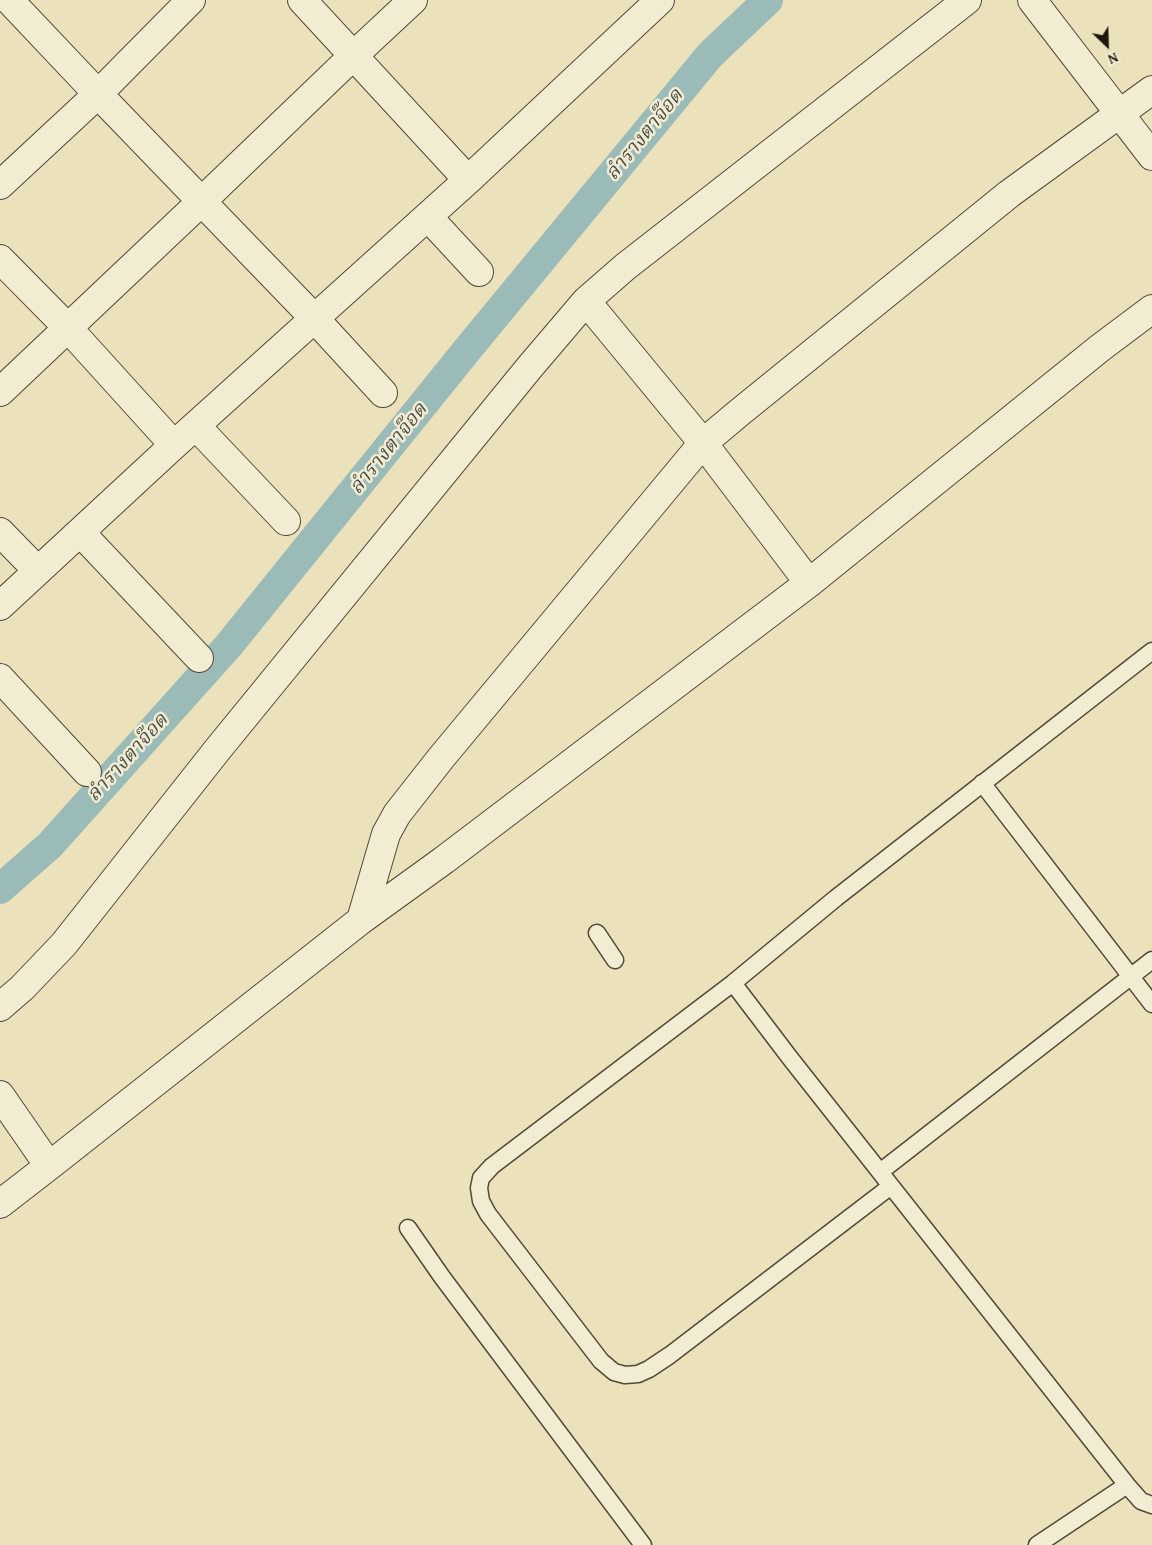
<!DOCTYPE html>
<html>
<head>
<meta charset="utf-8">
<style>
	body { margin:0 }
	#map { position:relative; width:1152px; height:1545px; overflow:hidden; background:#ebe1bb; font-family:"Gentium Book Plus",serif }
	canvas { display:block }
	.north { position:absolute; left:1082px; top:20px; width:50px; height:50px; -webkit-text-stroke:4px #f2ecd3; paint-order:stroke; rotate:156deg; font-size:14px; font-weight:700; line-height:20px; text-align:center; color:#1f160b }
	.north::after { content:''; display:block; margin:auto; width:18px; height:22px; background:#1f160b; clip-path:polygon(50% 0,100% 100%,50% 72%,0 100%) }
</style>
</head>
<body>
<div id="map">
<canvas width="1152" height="1545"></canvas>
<div class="north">N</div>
</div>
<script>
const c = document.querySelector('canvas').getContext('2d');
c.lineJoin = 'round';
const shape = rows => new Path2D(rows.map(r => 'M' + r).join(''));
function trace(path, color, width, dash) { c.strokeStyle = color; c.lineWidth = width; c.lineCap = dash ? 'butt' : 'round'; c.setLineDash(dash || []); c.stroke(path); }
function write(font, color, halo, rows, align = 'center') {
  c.font = font + ' "Gentium Book Plus","Noto Serif Thai",serif'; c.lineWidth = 5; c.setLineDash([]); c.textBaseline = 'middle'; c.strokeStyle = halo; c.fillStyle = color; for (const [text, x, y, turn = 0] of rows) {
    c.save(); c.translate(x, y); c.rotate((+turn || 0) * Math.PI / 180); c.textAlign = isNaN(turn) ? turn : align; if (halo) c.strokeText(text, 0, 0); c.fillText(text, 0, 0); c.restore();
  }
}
trace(shape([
	[0,889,50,845,229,645,467,350,710,55,768,0]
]), '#9bbbb9', 30);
const lane = shape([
	[982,783,1152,1004],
	[597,933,615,960],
	[733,983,790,1058,1127,1485,1141,1501,1152,1505],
	[880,1172,1152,960],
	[891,1186,670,1355,649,1369,638,1374,625,1375,614,1372,601,1361,488,1214,481,1201,479,1188,481,1178,492,1166,733,983,836,898,1152,651],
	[408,1228,442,1277,643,1545],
	[1037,1545,1127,1485]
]);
const street = shape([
	[9,0,98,94,191,0],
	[302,0,468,180],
	[967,0,625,267,586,301,703,443,809,583,1100,348,1152,309],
	[1032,0,1152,156],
	[0,185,98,94,315,319,383,393],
	[428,217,479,272],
	[0,259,68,328,174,445],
	[0,392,202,201,353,56,413,0],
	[196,426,286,521],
	[0,532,38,571],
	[80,532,199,658],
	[0,606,174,445,468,180,660,0],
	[0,678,87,772],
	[361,920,386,834,397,814,441,758,703,443,740,412,1009,194,1152,90],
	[0,1007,22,988,64,944,218,749,529,368,586,301],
	[0,1095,49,1166,361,920,444,860,809,583],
	[0,1204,49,1166]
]);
trace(lane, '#524937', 19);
trace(street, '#524937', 30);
trace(lane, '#f2ecd3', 16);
trace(street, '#f2ecd3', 28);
write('italic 20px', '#4a5048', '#f2ecd3', [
	["ลำรางตาจ๊อด",645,135,-51],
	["ลำรางตาจ๊อด",389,449,-51],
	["ลำรางตาจ๊อด",128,758,-48]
]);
</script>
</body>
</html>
